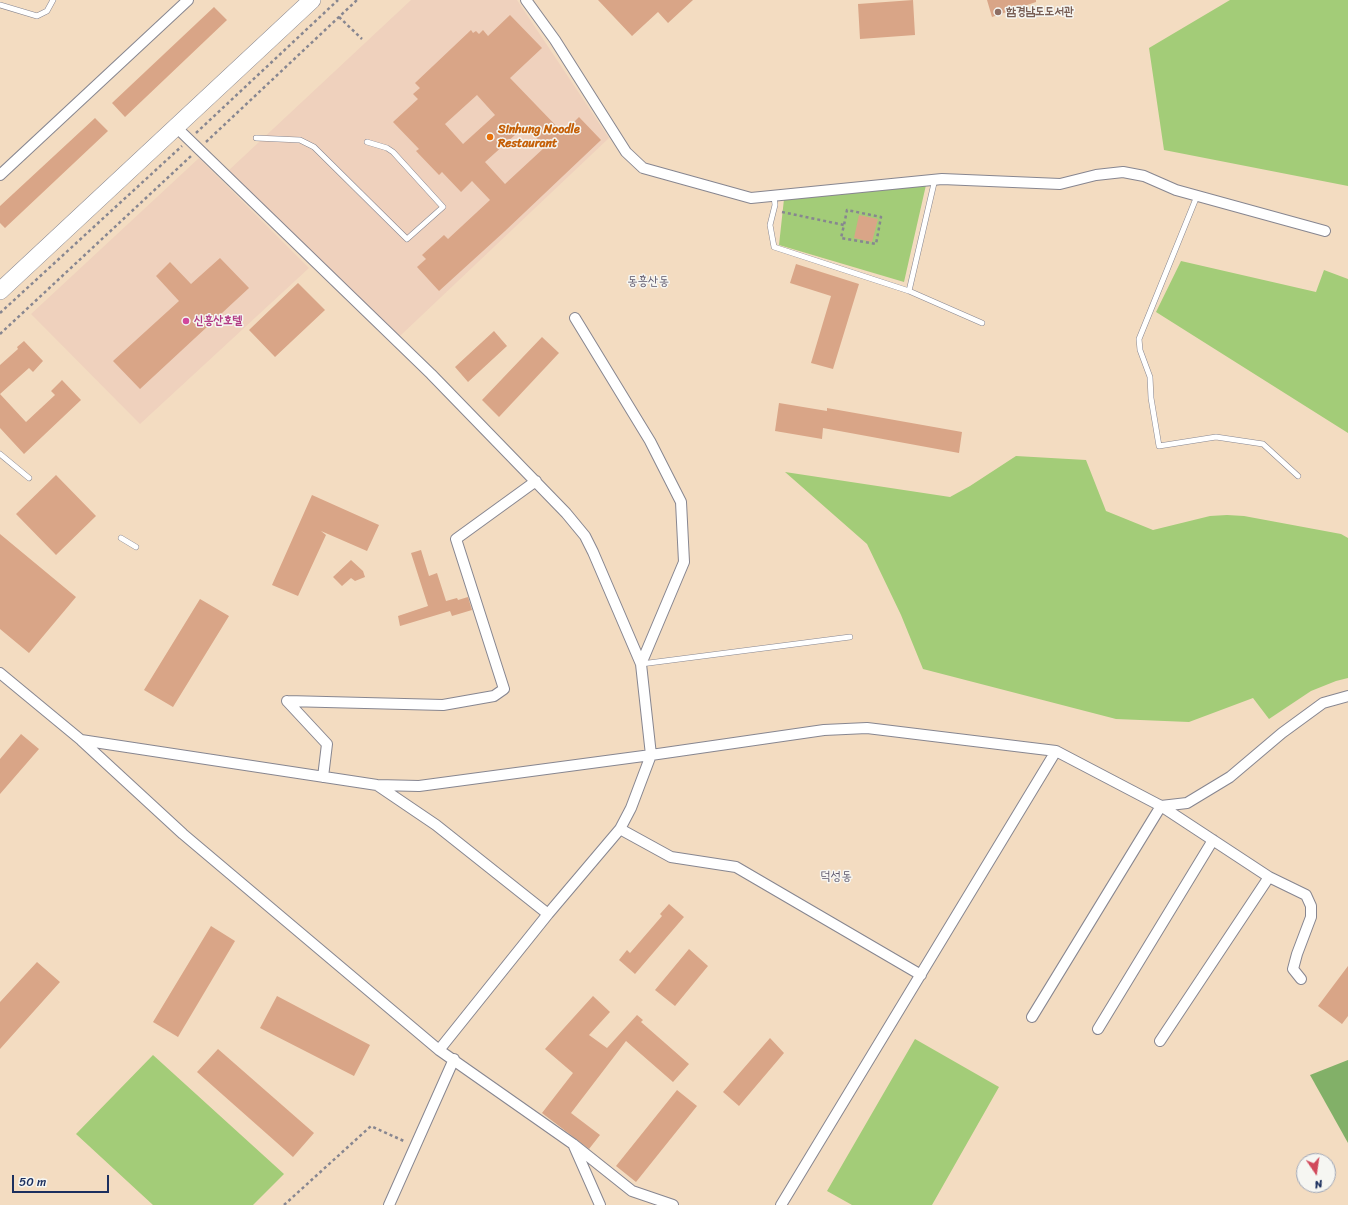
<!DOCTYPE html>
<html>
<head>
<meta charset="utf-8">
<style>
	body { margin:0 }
	#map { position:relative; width:1348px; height:1205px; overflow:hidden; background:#f3dcc1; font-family:Sriracha,sans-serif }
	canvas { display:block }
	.north { position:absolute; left:1296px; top:1153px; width:40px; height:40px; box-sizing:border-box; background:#f6f6f2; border:1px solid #9ea6b7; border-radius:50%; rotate:167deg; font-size:11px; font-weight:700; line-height:16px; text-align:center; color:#1b2f5e }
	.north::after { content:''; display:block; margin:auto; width:14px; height:18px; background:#d1495b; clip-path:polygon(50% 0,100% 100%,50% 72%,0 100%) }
	.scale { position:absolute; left:12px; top:1175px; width:97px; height:18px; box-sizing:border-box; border:2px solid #1b2f5e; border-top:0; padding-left:5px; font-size:12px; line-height:14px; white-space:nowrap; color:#1b2f5e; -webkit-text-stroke:3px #f6f6f2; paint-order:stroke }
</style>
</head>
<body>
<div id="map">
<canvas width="1348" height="1205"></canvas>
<div class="north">N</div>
<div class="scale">50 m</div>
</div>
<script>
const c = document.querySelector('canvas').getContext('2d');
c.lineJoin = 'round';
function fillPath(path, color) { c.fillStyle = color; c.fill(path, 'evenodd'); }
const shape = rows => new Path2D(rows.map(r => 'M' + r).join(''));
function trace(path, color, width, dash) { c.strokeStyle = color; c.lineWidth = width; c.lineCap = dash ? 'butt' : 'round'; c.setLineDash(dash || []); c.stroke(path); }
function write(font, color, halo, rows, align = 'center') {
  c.font = font + ' Sriracha,"Poor Story",sans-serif'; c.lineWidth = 3; c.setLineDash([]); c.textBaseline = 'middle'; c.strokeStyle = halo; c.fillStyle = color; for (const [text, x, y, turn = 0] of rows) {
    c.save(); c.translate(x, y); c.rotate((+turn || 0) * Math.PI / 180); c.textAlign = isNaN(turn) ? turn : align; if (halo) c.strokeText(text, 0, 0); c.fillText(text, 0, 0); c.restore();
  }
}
fillPath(shape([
	[411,0,517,0,609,138,400,336,228,171],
	[199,158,309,268,140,424,31,314]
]), '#efd1bd');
fillPath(shape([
	[1230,0,1348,0,1348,186,1164,150,1149,48],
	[926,185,904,282,779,245,784,199],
	[1181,261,1316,292,1324,270,1348,279,1348,433,1156,312],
	[1016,456,1086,460,1106,511,1153,530,1210,516,1227,515,1244,516,1341,534,1348,538,1348,678,1336,681,1311,691,1269,719,1253,698,1189,722,1116,719,923,669,901,615,867,544,785,472,950,497,970,486],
	[915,1039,999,1087,932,1205,852,1205,827,1191],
	[153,1055,284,1174,253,1205,153,1205,76,1134]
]), '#a3cc78');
fillPath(shape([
	[1348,1060,1348,1143,1310,1075]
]), '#82b068');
fillPath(shape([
	[598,0,693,0,668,23,658,12,632,36],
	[913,0,915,35,860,39,858,4],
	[987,0,1036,0,1036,2,992,17],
	[214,7,227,20,125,117,112,103],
	[510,15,542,48,510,78,563,133,579,117,601,140,505,231,439,291,417,267,426,259,422,255,444,235,448,239,490,200,472,181,461,192,442,172,439,175,416,151,419,149,393,122,418,99,413,94,420,88,415,83,471,30,473,33,476,31,479,34,483,30,488,36],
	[477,95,495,115,463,144,445,124],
	[525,126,545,147,505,184,485,162],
	[95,118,108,131,5,228,0,223,0,206],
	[859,215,878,219,872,242,854,238],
	[220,258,249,288,140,389,113,361,179,301,156,276,170,262,191,284],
	[796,264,859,284,833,369,811,363,831,296,790,283],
	[298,283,325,310,275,357,249,330],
	[494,331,507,346,468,382,455,367],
	[542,337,559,353,499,417,482,400],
	[24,341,43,361,33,372,29,368,0,394,0,365,18,349,17,347],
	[62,380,81,400,24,454,0,428,0,394,26,422,55,395,51,391],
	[779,403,827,411,827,408,962,432,959,453,823,428,822,439,775,431],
	[56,475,96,516,56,555,16,514],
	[312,495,379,525,367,551,321,531,326,535,298,596,272,585],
	[0,534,76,597,29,653,0,629],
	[421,550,429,576,437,573,446,601,457,598,458,600,468,597,472,610,452,616,450,611,400,626,398,616,428,606,411,553],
	[351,560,363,571,365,577,355,581,351,578,342,586,333,577],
	[200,599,229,616,173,707,144,690],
	[21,734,39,749,0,794,0,759],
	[669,904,684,917,635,974,619,960,627,950,630,953,662,916,660,914],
	[211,926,235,941,178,1037,153,1022],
	[689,949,708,966,675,1006,655,990],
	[37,962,60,982,0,1049,0,1002],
	[1348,966,1348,1016,1342,1024,1318,1006],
	[277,996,370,1045,354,1076,260,1028],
	[593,996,610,1012,589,1035,607,1048,637,1015,643,1020,641,1022,689,1064,673,1082,626,1041,571,1113,600,1135,589,1149,542,1113,573,1073,545,1049],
	[770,1038,784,1053,739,1106,723,1092],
	[218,1049,314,1133,293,1157,197,1072],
	[677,1090,697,1106,636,1182,616,1166]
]), '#d9a587');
const service = shape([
	[0,5,37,16,47,11,53,0],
	[256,138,300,140,314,147,407,239,443,207,393,152,387,148,367,142],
	[774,196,775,205,770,225,774,247,909,291,982,323],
	[1197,196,1139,339,1140,350,1150,377,1151,398,1159,446,1216,437,1263,444,1298,476],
	[909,291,935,179],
	[0,454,29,478],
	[121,538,136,547],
	[641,664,850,637]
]);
const minor = shape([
	[526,0,555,40,626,152,643,168,751,198,942,179,1060,184,1096,175,1123,172,1144,176,1176,190,1325,231],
	[176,127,431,374,566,513,585,536,593,552,641,664,651,755,631,808,620,829,548,914,439,1050],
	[0,175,188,0],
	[575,318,650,441,681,502,684,562,641,664],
	[0,673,81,740,183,834,439,1050,573,1144,632,1191,673,1205],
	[287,701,443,705,494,696,504,689,456,539,536,481],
	[287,701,327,744,323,777],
	[81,740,377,785,419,786,651,755,824,730,867,728,1056,751,1161,806,1187,803,1230,777,1282,733,1323,703,1348,696],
	[377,785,436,825,548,914],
	[620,829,671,857,736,867,921,975],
	[1032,1017,1161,806,1269,877,1306,895,1311,906,1311,917,1297,954,1293,969,1301,979],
	[1098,1029,1213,840],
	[1160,1041,1269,877],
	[574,1146,600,1205],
	[389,1205,454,1059],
	[781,1205,1056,751]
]);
const trunk = shape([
	[0,291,312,0]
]);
trace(service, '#878690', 6);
trace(minor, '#878690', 12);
trace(trunk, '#878690', 18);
trace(shape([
	[339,17,362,39],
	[196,133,338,0],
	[206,142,357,0],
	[782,212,844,225,841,238,876,244,881,217,847,210,844,225],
	[0,313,182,146],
	[0,334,191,156],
	[284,1205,371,1126,406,1142]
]), '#878690', 2.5, [3, 3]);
trace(service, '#fff', 5);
trace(minor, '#fff', 10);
trace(trunk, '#fff', 17);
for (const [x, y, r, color] of [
	[998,12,4,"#8d6e63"],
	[490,137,4,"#e8710a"],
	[186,321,4,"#d1479c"]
]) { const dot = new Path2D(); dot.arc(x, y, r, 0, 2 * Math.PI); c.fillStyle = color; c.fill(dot); trace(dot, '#f6f6f2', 1.5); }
write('bold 12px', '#785e54', '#f6f6f2', [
	["함경남도도서관",1006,12]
], 'left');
write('bold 12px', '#c56008', '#f6f6f2', [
	["Sinhung Noodle",498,130],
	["Restaurant",498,144]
], 'left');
write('bold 12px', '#b23c85', '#f6f6f2', [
	["신흥산호텔",194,321]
], 'left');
write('13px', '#5e586c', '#f6f6f2', [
	["동흥산동",648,282],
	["덕성동",836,877]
]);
</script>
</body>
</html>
